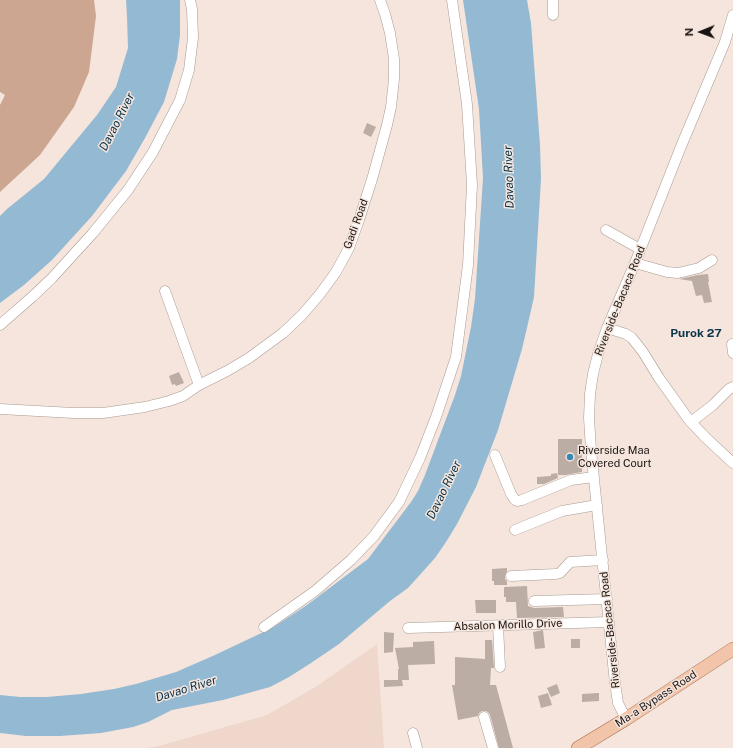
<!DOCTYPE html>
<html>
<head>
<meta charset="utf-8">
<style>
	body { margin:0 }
	#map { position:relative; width:733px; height:748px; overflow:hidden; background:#f5e5dd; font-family:"Public Sans",sans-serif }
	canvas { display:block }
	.north { position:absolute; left:681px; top:12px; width:40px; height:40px; -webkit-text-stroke:3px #f5e5dd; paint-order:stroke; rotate:269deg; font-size:11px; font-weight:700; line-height:16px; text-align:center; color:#1a1512 }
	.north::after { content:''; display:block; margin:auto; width:14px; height:18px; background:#1a1512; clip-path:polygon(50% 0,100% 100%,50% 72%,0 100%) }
</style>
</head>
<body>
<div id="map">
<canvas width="733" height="748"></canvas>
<div class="north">N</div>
</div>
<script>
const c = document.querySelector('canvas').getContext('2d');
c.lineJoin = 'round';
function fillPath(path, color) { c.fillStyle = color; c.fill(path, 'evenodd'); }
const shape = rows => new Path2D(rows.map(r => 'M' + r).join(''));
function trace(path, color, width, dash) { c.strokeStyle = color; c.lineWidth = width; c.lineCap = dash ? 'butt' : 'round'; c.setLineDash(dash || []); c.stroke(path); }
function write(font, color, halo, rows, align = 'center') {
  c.font = font + ' "Public Sans",sans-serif'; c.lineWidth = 3; c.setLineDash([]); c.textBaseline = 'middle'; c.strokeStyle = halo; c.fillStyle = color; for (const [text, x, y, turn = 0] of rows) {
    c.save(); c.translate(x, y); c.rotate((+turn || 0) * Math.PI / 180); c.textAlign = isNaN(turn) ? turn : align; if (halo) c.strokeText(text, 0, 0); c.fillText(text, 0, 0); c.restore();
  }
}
fillPath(shape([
	[377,644,384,748,146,748,159,746,267,715,317,686]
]), '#efd8cb');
fillPath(shape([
	[0,0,94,0,96,16,89,72,74,107,40,155,0,192,0,105,5,95,0,92]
]), '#cca690');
fillPath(shape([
	[126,0,180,0,180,35,177,59,164,102,145,138,126,171,92,216,52,260,24,285,0,303,0,216,7,209,44,179,97,115,116,87,128,48,127,17],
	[463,0,527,0,531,23,540,145,541,179,534,297,529,319,522,349,498,430,476,487,457,524,446,542,435,558,408,588,390,601,339,644,311,663,289,677,270,687,223,700,172,710,148,722,133,727,101,733,60,736,26,736,0,733,0,695,20,697,47,697,81,694,114,689,136,684,176,672,215,655,272,628,307,605,368,559,411,502,418,491,425,475,455,395,461,376,471,327,475,299,483,178,479,109]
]), '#94b9d2');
fillPath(shape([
	[367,123,376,127,371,137,363,133],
	[708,274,709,282,708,282,712,302,704,303,702,295,696,296,692,281,679,279,698,275],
	[179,372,184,383,176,386,175,384,172,385,169,376],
	[558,439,582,439,582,472,570,474,566,475,558,475],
	[557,473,558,478,544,484,537,484,537,477,551,476,551,474],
	[507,568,507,571,505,576,505,579,507,581,507,585,494,585,494,581,492,581,492,569],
	[527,586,528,606,534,608,563,607,564,617,517,618,516,602,506,602,506,597,504,597,504,587],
	[475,600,496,600,496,613,476,613],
	[543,630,545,648,535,649,533,632],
	[384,632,394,633,393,652,384,653],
	[571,639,580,639,580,648,571,648],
	[485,640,492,640,494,668,491,668,490,685,496,685,513,748,499,748,490,715,489,713,486,711,482,711,479,713,478,716,458,720,452,685,455,685,455,657,485,659],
	[434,641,435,664,408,665,409,680,398,680,398,669,399,669,395,648,413,647,413,642],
	[384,680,402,680,403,686,384,687],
	[557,684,560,693,551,697,547,688],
	[548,693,552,705,541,708,538,696],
	[599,693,599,701,582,702,582,694]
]), '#bbaca4');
const minor = shape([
	[553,15,553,0],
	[606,230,640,249],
	[635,263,667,272,678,273,699,268,712,260],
	[165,291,199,385],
	[0,325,32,297,52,278,93,233,128,190,153,152,180,100,189,70,193,38,192,9,190,0],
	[607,328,626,334,632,338,643,352,659,378,689,420,705,437,733,463],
	[732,344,733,353],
	[0,409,74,413,103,413,145,407,169,401,183,396,199,385,227,371,249,358,283,333,302,315,320,294,336,272,349,248,359,220,373,176,387,125,391,107,394,79,394,59,390,33,385,14,380,0],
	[691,422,713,405,729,389,733,387],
	[495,455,511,494,515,500,518,501,522,500,571,480,594,477],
	[515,530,562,511,597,505],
	[511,576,556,574,560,573,570,562,603,560],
	[534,601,607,599],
	[498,626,500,667],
	[264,627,315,591,351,560,374,536,399,502,420,458,436,417,456,357,468,265,472,185,467,104,452,0],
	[408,628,609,622],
	[484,717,493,748],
	[626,719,618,703,615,683,591,450,589,418,590,394,593,374,598,354,607,328,635,263,682,144,725,42,733,15],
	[413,733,417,748]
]);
const major = shape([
	[578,748,626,719,733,649]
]);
trace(minor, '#a89a92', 11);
trace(major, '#a16d4e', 14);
trace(minor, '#fff', 10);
trace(major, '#f2c4a9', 13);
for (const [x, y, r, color] of [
	[570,457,4,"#3688b9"]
]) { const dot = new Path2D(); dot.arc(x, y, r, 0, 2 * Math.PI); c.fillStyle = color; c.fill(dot); trace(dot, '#f5e5dd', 1.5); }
write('11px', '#1a1512', '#f5e5dd', [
	["Gadi Road",356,224,-70],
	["Riverside-Bacaca Road",620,301,-68],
	["Absalon Morillo Drive",508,625,-2],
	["Riverside-Bacaca Road",610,630,-96],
	["Ma-a Bypass Road",656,699,-33]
]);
write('11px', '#1a1512', '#f5e5dd', [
	["Riverside Maa",578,451],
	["Covered Court",578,464]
], 'left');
write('italic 12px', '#003049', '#f5e5dd', [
	["Davao River",117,122,-63],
	["Davao River",509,177,-92],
	["Davao River",444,490,-64],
	["Davao River",186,689,-17]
]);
write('bold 12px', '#0c344b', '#f5e5dd', [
	["Purok 27",696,333]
]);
</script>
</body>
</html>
